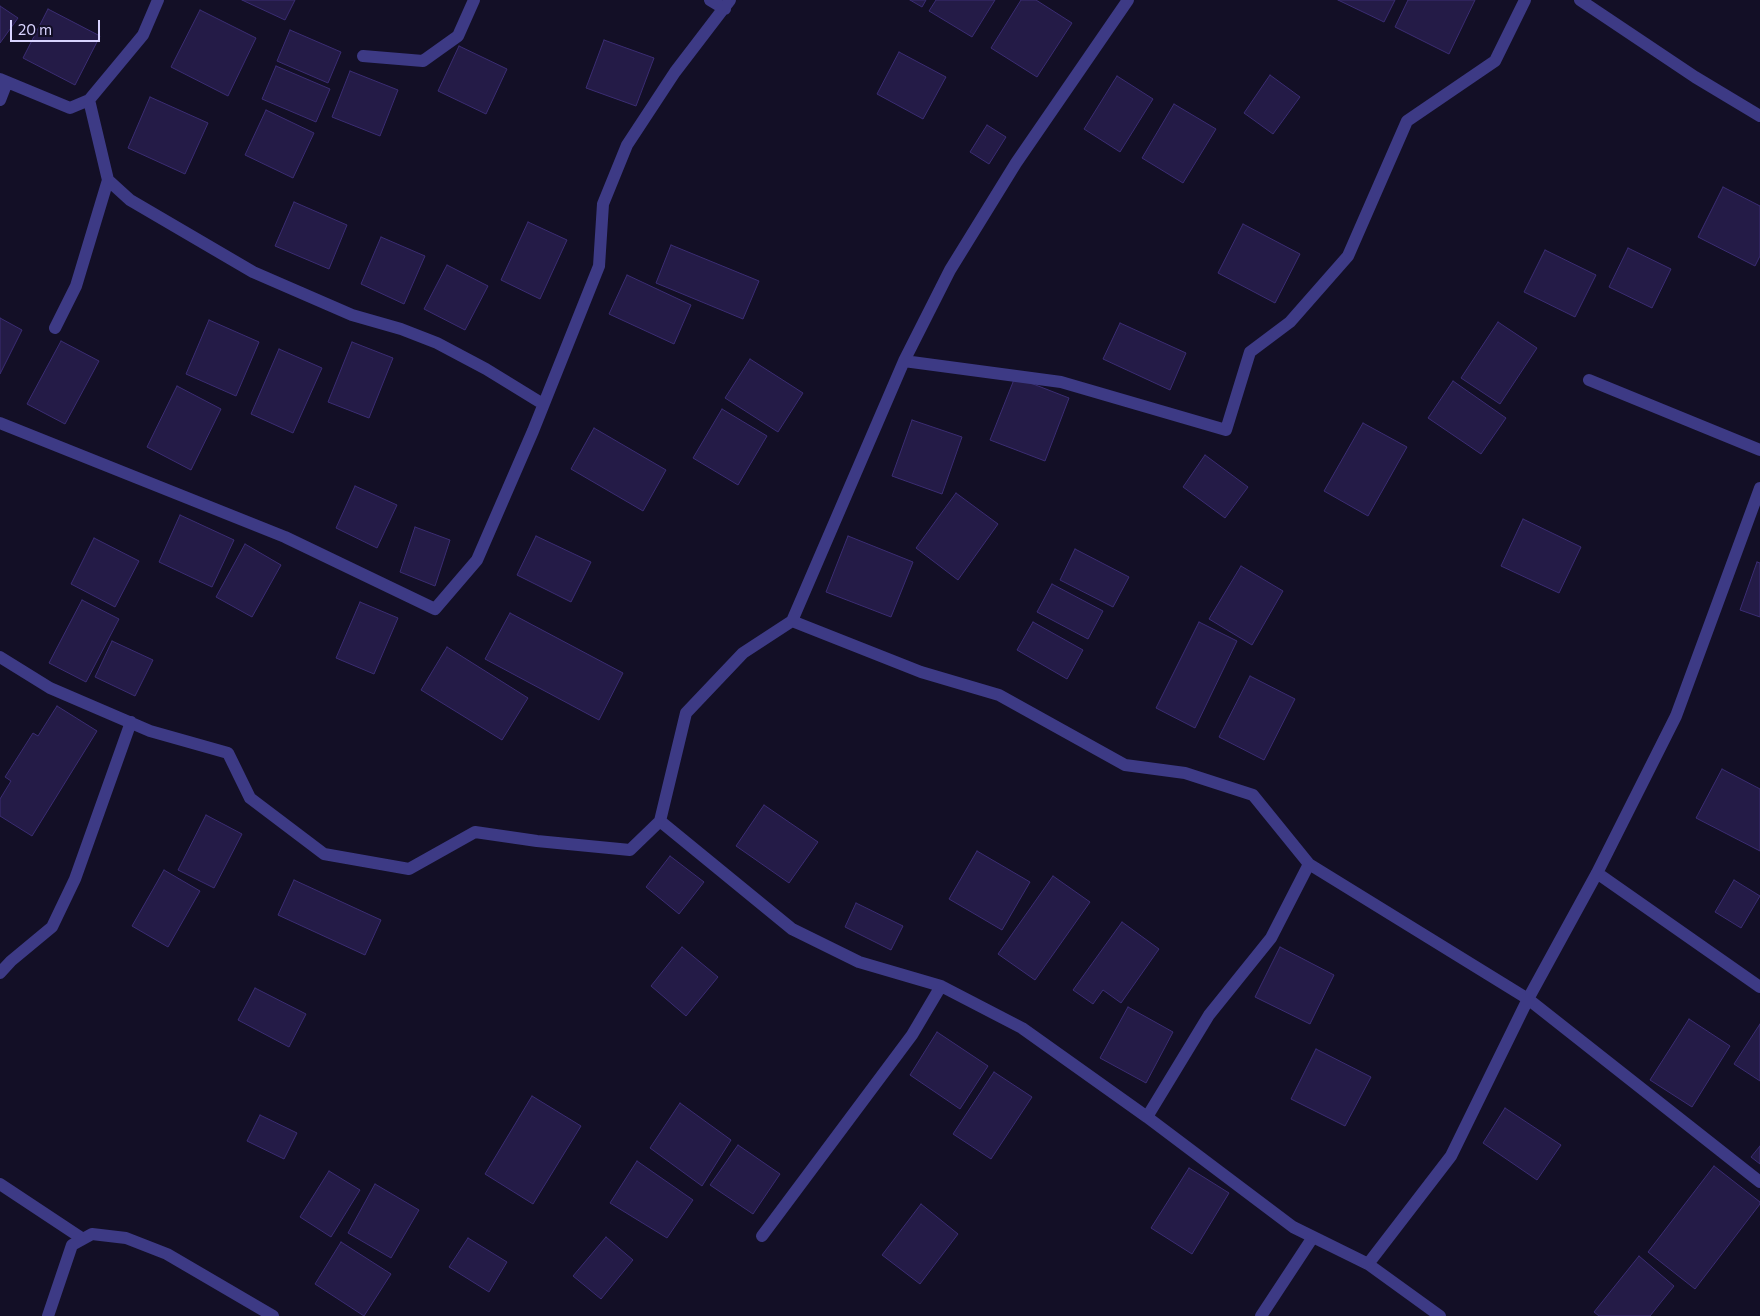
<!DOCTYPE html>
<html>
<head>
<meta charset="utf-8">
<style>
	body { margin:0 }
	#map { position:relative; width:1760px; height:1316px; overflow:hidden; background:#130f26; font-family:Commissioner,sans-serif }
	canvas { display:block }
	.scale { position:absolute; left:10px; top:20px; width:90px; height:22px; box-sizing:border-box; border:2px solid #d9d4ff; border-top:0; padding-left:6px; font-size:15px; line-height:18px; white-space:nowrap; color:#d9d4ff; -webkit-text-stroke:4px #130f26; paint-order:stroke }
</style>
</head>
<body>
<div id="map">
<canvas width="1760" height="1316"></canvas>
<div class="scale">20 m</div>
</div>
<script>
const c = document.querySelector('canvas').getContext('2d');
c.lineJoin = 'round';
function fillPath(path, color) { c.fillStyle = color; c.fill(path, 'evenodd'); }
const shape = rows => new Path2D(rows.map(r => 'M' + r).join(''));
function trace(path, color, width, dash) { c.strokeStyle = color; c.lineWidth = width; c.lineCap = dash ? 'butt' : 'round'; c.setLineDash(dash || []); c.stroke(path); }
const building = shape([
	[242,0,295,0,285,20,242,0],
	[910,0,926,0,922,7,910,0],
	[936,0,995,0,972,37,929,11,936,0],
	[1021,0,1036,0,1072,23,1037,77,991,48,1021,0],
	[1338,0,1395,0,1384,22,1338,0],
	[1408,0,1475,0,1449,54,1395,27,1408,0],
	[0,6,18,18,0,43,0,6],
	[48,9,100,36,75,85,23,58,48,9],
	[200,10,256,38,228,96,171,67,200,10],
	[290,30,341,52,328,83,277,61,290,30],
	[604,40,654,58,636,106,586,88,604,40],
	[459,46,507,69,486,114,438,91,459,46],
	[899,52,946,77,923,119,877,94,899,52],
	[276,66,330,89,316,122,262,99,276,66],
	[350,71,398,90,380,136,332,117,350,71],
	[1270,75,1300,97,1273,134,1244,113,1270,75],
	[1117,76,1153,99,1120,152,1084,129,1117,76],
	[150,97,208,123,185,174,128,148,150,97],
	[1174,104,1216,129,1183,183,1142,158,1174,104],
	[266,110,314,133,293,178,245,155,266,110],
	[987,125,1006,137,989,164,970,152,987,125],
	[1723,187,1760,206,1760,256,1755,266,1698,237,1723,187],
	[294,202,347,225,329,269,275,246,294,202],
	[528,222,567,240,540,299,501,280,528,222],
	[1243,224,1300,254,1275,303,1218,273,1243,224],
	[381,237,425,256,404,304,361,284,381,237],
	[671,245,759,281,743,319,656,283,671,245],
	[1628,248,1671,269,1652,308,1609,287,1628,248],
	[1545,250,1596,275,1575,317,1524,292,1545,250],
	[447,265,488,286,465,330,424,309,447,265],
	[627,275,691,305,674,344,609,314,627,275],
	[0,318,22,330,0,374,0,318],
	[209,320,259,342,236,396,186,374,209,320],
	[1498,322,1537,348,1500,404,1461,378,1498,322],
	[1120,323,1186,353,1170,390,1103,359,1120,323],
	[61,341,99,361,65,424,27,404,61,341],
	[352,342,393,358,369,418,328,402,352,342],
	[279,349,322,368,293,433,251,414,279,349],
	[750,359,803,393,778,432,725,398,750,359],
	[1015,377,1069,398,1045,461,990,440,1015,377],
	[1453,381,1506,418,1481,454,1428,418,1453,381],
	[177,386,221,409,191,470,147,447,177,386],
	[722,409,767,436,738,485,693,458,722,409],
	[912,420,962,437,942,494,892,476,912,420],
	[1363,423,1407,447,1368,516,1324,491,1363,423],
	[594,428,666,470,643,511,571,469,594,428],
	[1205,455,1248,487,1225,518,1183,487,1205,455],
	[355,486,397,505,377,548,336,528,355,486],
	[956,493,998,524,958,580,916,548,956,493],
	[180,515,234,540,212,587,159,562,180,515],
	[1523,519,1581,547,1559,593,1501,566,1523,519],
	[415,527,450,540,435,586,400,572,415,527],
	[536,536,591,562,571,602,517,575,536,536],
	[848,536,913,562,891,617,826,592,848,536],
	[94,538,139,561,115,607,71,584,94,538],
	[245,544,281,565,252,617,216,597,245,544],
	[1075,549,1129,577,1113,607,1060,580,1075,549],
	[1757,562,1760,563,1760,617,1740,610,1757,562],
	[1241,566,1283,591,1252,645,1209,619,1241,566],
	[1052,584,1103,611,1088,639,1037,612,1052,584],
	[82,600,119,619,86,682,49,663,82,600],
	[360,602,398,618,374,674,336,658,360,602],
	[510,613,623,673,599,720,485,659,510,613],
	[1033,622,1083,650,1067,679,1017,650,1033,622],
	[1199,622,1237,641,1195,728,1156,708,1199,622],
	[112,641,153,660,135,696,95,677,112,641],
	[447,647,528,698,502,740,421,690,447,647],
	[1250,676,1295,699,1264,760,1219,737,1250,676],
	[57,706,97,731,32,836,0,816,0,799,11,781,5,777,33,733,38,736,57,706],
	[1722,769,1760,789,1760,851,1696,818,1722,769],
	[764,805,818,842,789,883,736,846,764,805],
	[206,815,242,834,214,888,178,870,206,815],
	[977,851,1030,882,1002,930,949,899,977,851],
	[670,856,704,882,679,914,646,887,670,856],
	[164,870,200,891,168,947,132,926,164,870],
	[1053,876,1090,902,1035,980,998,954,1053,876],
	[294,880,381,920,365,955,278,915,294,880],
	[1734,880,1760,896,1741,928,1715,912,1734,880],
	[856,903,903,926,891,950,845,927,856,903],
	[1122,922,1159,949,1121,1003,1103,990,1093,1004,1073,990,1122,922],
	[682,947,718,977,686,1016,651,986,682,947],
	[1280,947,1334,975,1310,1024,1255,997,1280,947],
	[255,988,306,1014,289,1047,238,1020,255,988],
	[1128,1007,1173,1032,1146,1083,1100,1058,1128,1007],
	[1689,1019,1730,1046,1692,1107,1650,1080,1689,1019],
	[1760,1024,1760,1081,1734,1064,1760,1024],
	[937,1032,988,1066,960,1109,910,1075,937,1032],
	[1316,1049,1371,1077,1345,1126,1291,1099,1316,1049],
	[994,1072,1032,1097,991,1159,953,1134,994,1072],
	[532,1096,581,1126,533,1204,485,1174,532,1096],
	[680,1103,731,1140,702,1186,650,1148,680,1103],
	[1505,1108,1561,1145,1537,1180,1483,1143,1505,1108],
	[260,1115,297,1133,284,1159,247,1141,260,1115],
	[738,1145,780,1174,753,1214,710,1185,738,1145],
	[1760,1146,1760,1164,1751,1157,1760,1146],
	[637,1161,693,1200,667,1238,610,1203,637,1161],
	[1714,1166,1760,1202,1760,1204,1695,1289,1648,1252,1714,1166],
	[1189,1168,1229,1193,1192,1254,1151,1228,1189,1168],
	[329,1171,360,1190,331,1237,300,1217,329,1171],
	[375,1184,419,1210,391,1258,348,1233,375,1184],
	[921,1204,958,1234,920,1284,882,1255,921,1204],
	[606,1237,633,1260,601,1299,573,1276,606,1237],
	[468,1238,507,1262,489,1292,449,1267,468,1238],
	[341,1242,391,1274,364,1316,315,1284,341,1242],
	[1639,1256,1674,1286,1650,1316,1599,1316,1594,1312,1639,1256]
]);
fillPath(building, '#241b47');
trace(building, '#3b2d73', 1);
trace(shape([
	[710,0,725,9],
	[1128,0,1016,163,950,270,904,361,792,621,921,672,999,695,1125,765,1185,773,1253,795,1309,864,1271,938,1209,1015,1147,1117],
	[1580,0,1695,77,1760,116],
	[363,56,423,61,458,36,474,0],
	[0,79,70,108,89,100,143,35,158,0],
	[0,100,7,82],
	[89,100,108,180,130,200,253,272,352,315,401,329,437,343,486,369,543,404],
	[55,328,76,286,108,180],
	[904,361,1061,382,1226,430,1250,352,1290,322,1348,256,1407,121,1495,61,1525,0],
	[1589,380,1760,450],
	[0,423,285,537,435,609,477,560,533,431,599,266,603,204,627,145,675,72,730,0],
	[792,621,743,653,686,713,660,821,792,929,859,962,941,986,1022,1028,1147,1117,1293,1227,1368,1264],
	[0,657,50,688,150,731,228,753,250,798,324,854,409,869,475,832,537,841,630,850,660,821],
	[1309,864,1528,999,1597,873,1676,716,1760,488],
	[1597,873,1760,987],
	[0,973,11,961,52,927,75,879,131,722],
	[0,1184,83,1239],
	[762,1236,912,1035,941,986],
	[48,1316,72,1245,92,1234,126,1238,167,1254,273,1316],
	[1261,1316,1313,1237],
	[1440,1316,1368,1264,1451,1156,1528,999,1760,1182]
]), '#3d3a85', 12);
</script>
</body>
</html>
